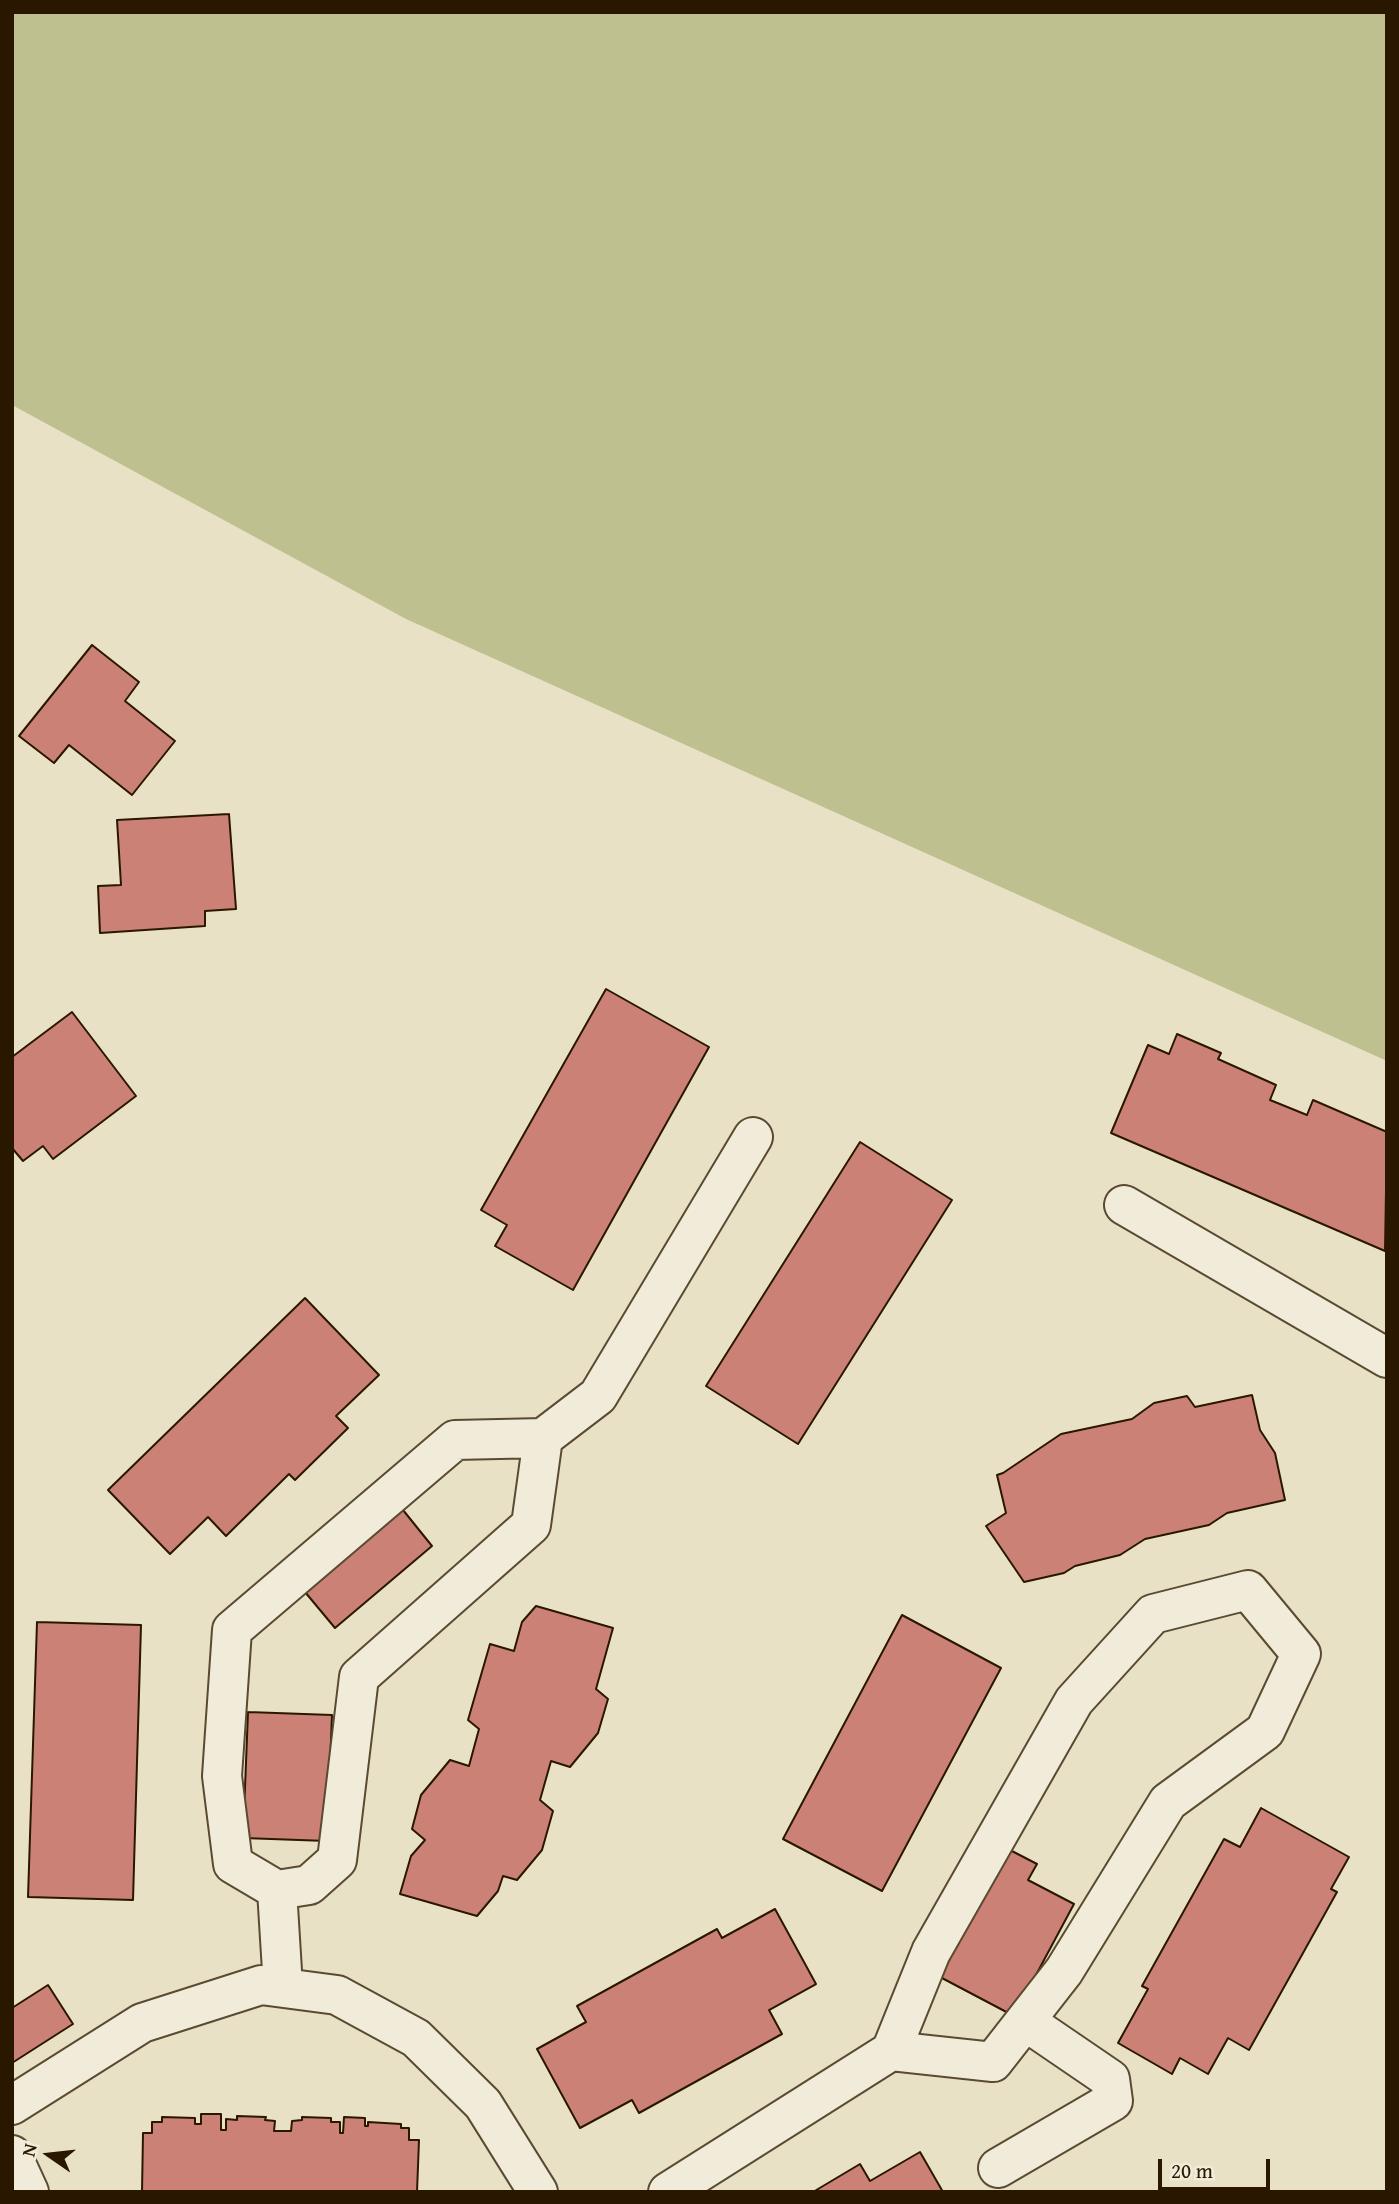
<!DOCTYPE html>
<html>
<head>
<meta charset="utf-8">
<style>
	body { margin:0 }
	#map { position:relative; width:1399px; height:2204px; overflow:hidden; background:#e9e1c5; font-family:"Gentium Book Plus",serif }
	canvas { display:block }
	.frame { position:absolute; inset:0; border:14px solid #2a1700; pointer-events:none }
	.north { position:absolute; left:14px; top:2120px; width:70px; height:70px; -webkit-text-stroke:5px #f1ecd9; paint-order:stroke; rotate:284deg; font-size:19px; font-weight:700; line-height:28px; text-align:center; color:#2a1700 }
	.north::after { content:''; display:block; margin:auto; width:24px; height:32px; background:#2a1700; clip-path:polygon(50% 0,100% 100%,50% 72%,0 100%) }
	.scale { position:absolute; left:1158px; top:2159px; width:112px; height:32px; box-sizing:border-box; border:4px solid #2a1700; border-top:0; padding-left:9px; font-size:21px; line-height:24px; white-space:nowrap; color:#2a1700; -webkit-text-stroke:5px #f1ecd9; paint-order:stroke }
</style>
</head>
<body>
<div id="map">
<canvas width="1399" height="2204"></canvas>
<div class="frame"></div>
<div class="north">N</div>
<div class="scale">20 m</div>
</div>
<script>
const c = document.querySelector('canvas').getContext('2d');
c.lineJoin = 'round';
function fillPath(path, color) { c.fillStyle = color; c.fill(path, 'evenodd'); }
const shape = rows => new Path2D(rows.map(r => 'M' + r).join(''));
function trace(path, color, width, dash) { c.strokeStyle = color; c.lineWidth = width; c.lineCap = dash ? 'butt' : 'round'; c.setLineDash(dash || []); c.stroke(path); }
fillPath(shape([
	[12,12,1387,12,1387,1061,406,619,12,405]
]), '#bfc08f');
const building = shape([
	[92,645,139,682,125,701,175,741,132,795,69,745,54,763,19,736,92,645],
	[229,814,236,909,205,911,205,926,100,933,98,886,121,885,117,820,229,814],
	[606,989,709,1047,573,1290,495,1246,507,1225,481,1210,606,989],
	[72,1012,136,1096,53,1159,43,1146,23,1161,12,1148,12,1057,72,1012],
	[1177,1034,1221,1053,1218,1059,1276,1085,1270,1100,1307,1115,1313,1100,1387,1132,1385,1251,1111,1133,1148,1045,1169,1054,1177,1034],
	[860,1142,952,1200,798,1444,706,1386,860,1142],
	[305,1298,379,1375,336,1416,348,1428,295,1480,289,1474,226,1536,208,1517,170,1554,108,1490,305,1298],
	[1252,1395,1260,1430,1275,1453,1285,1500,1227,1513,1209,1525,1145,1539,1120,1555,1075,1566,1064,1573,1024,1582,986,1526,1006,1513,997,1475,1003,1473,1061,1434,1132,1419,1154,1403,1187,1396,1195,1407,1252,1395],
	[403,1510,432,1546,335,1628,305,1592,403,1510],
	[536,1606,613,1628,596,1689,608,1699,598,1733,570,1767,551,1761,540,1800,553,1811,542,1850,517,1880,503,1876,498,1891,477,1916,400,1894,411,1856,425,1840,412,1829,421,1795,450,1760,469,1766,479,1729,468,1720,490,1644,514,1651,522,1622,536,1606],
	[902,1615,1001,1668,882,1891,783,1839,902,1615],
	[37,1622,141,1625,133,1900,28,1897,37,1622],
	[248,1712,332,1715,327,1841,243,1838,248,1712],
	[1261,1808,1349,1857,1331,1889,1337,1892,1249,2050,1228,2038,1208,2074,1180,2058,1172,2074,1118,2043,1148,1989,1142,1986,1224,1839,1240,1847,1261,1808],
	[1008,1849,1037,1864,1028,1880,1074,1904,1014,2016,940,1977,1008,1849],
	[775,1909,816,1984,769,2010,782,2034,639,2113,632,2100,580,2128,537,2049,586,2022,577,2006,717,1929,722,1938,775,1909],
	[48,1985,73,2024,12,2063,12,2008,48,1985],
	[201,2114,221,2114,221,2130,226,2130,226,2119,237,2120,237,2116,266,2117,265,2120,275,2121,274,2131,291,2131,292,2121,302,2120,302,2117,331,2118,331,2122,340,2122,340,2133,343,2133,344,2117,365,2118,365,2126,368,2126,368,2122,401,2124,401,2128,409,2128,409,2140,419,2140,417,2192,142,2192,143,2133,152,2133,152,2122,162,2122,162,2117,195,2118,195,2124,201,2124,201,2114],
	[920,2152,943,2192,813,2192,860,2164,870,2181,920,2152]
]);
fillPath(building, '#cb8176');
trace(building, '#2a1700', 2);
const minor = shape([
	[1124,1205,1387,1358],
	[277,1890,309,1885,337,1860,359,1677,531,1525,543,1438],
	[283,1987,277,1890,233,1864,222,1776,232,1630,455,1440,543,1438,598,1396,753,1137],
	[12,2105,142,2023,261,1985,337,1995,416,2038,483,2104,538,2192],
	[12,2155,29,2192],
	[998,2168,1113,2101,1110,2079,1025,2021],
	[668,2192,891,2051,931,1952,1074,1701,1153,1614,1248,1590,1301,1654,1265,1731,1168,1802,1064,1971,993,2062,891,2051]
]);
trace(minor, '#5a4a31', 42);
trace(minor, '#f1ecd9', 38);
</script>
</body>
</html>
